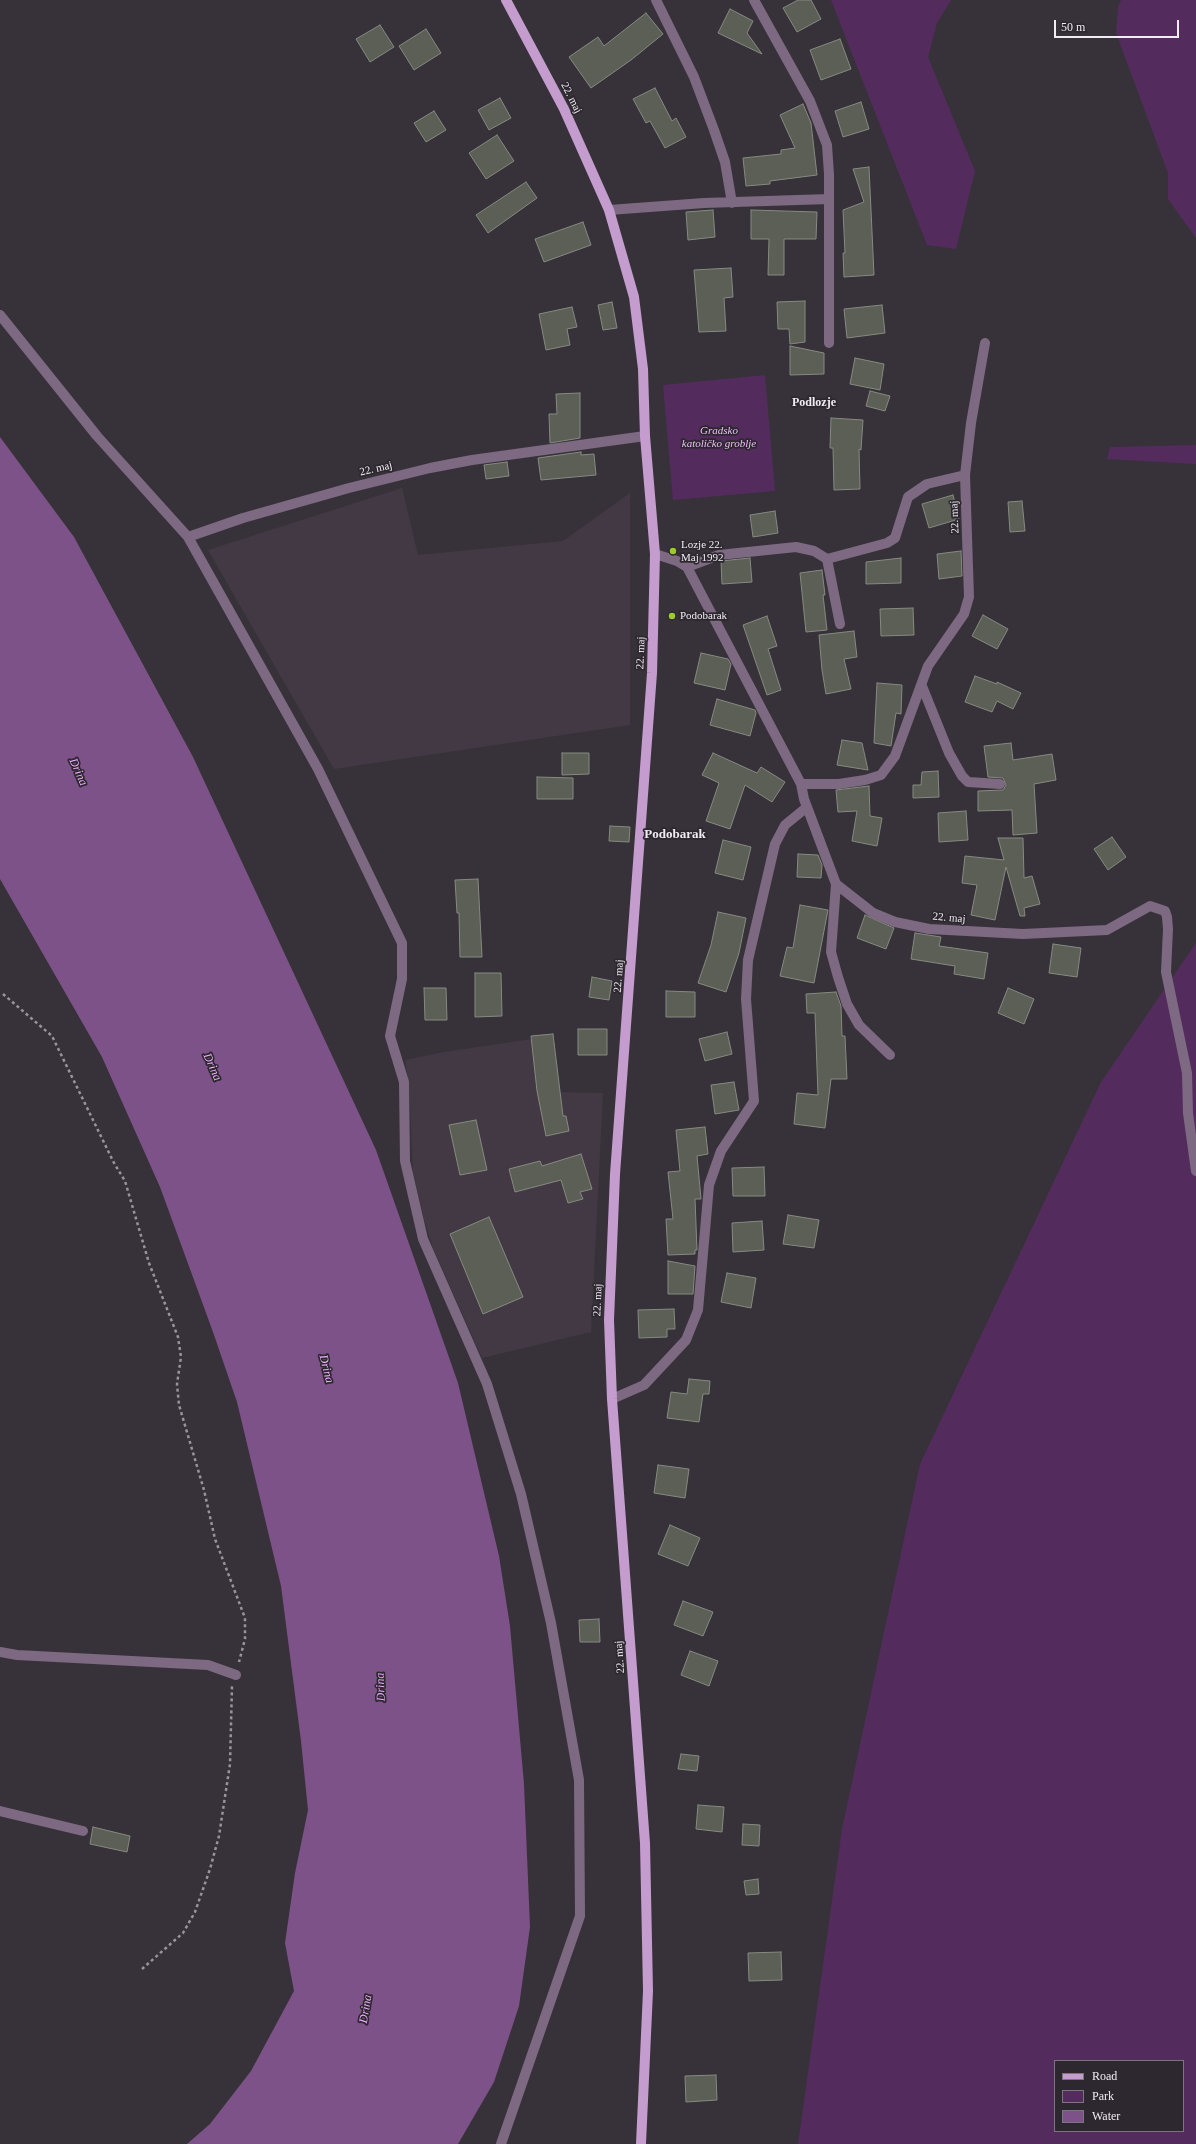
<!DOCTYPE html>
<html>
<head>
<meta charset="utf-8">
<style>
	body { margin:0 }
	#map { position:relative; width:1196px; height:2144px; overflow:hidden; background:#373239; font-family:Georgia,serif }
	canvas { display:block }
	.legend { position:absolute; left:1054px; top:2060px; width:130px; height:72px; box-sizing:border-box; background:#2d282f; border:1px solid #7b767d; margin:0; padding:5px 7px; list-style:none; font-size:12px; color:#f0ecf1 }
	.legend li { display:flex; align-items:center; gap:8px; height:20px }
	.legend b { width:20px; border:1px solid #7b767d }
	.scale { position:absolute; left:1054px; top:20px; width:125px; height:18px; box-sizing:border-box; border:2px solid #f0ecf1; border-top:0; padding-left:5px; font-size:12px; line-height:14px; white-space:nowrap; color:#f0ecf1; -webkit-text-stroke:3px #2d282f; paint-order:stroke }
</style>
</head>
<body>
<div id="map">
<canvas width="1196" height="2144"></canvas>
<ul class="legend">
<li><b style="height:5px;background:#c49cce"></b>Road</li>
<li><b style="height:11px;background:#532c5d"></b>Park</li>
<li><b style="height:11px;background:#7d5288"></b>Water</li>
</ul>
<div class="scale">50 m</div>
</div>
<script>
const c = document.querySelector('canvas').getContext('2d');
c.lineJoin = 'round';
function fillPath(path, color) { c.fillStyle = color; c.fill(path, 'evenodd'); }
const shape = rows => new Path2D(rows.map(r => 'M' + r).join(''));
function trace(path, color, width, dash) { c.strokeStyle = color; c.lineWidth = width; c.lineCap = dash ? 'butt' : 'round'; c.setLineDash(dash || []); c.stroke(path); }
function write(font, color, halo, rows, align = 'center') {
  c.font = font + ' Georgia,serif'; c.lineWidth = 3.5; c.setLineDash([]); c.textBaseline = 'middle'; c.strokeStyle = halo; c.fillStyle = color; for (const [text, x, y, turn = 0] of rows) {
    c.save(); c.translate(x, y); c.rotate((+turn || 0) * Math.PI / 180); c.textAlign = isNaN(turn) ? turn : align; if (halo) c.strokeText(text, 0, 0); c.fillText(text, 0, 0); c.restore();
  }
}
fillPath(shape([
	[402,488,418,555,563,541,630,493,630,725,334,769,208,550],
	[539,1038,545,1092,603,1093,591,1332,482,1358,433,1248,424,1219,413,1172,409,1083,405,1060,444,1052]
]), '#433945');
fillPath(shape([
	[831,0,951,0,937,23,928,57,975,171,956,249,927,245],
	[1121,0,1196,0,1196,238,1168,199,1168,173,1116,33,1118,7],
	[765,375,775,491,673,500,663,385],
	[1196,445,1196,464,1107,459,1110,447],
	[1196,943,1196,2144,798,2144,842,1829,920,1464,1101,1082],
	[1055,2061,1183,2061,1183,2131,1055,2131]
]), '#532c5d');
fillPath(shape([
	[0,437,74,537,193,757,376,1150,458,1383,499,1556,510,1626,524,1784,530,1927,519,2006,494,2082,458,2144,187,2144,210,2124,251,2071,294,1991,285,1943,295,1873,308,1810,301,1741,281,1586,237,1402,213,1332,160,1187,102,1057,0,879]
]), '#7d5288');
const building = shape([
	[798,0,811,0,821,19,797,32,783,8,798,0],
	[730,9,753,21,747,33,762,54,718,33,730,9],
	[646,13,663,34,631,60,591,88,569,57,598,37,604,46,646,13],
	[380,25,394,47,370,62,356,39,380,25],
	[426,29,441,53,414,70,399,46,426,29],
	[840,39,851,69,821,80,810,50,840,39],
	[655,88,672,121,676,118,686,137,665,148,650,121,646,123,633,99,655,88],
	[500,98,511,118,489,130,478,110,500,98],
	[861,102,869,129,843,137,835,111,861,102],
	[803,104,811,123,817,175,770,181,770,184,746,186,743,158,781,154,781,150,795,148,780,115,803,104],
	[434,111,446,130,426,142,414,123,434,111],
	[497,135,514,161,486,179,469,153,497,135],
	[869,167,874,275,844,277,843,253,845,253,843,210,864,202,853,169,869,167],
	[526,182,537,198,488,233,476,215,526,182],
	[713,210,715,237,688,240,686,212,713,210],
	[751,210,817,212,816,239,784,239,784,275,768,275,769,239,751,239,751,210],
	[583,222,591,245,544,262,535,239,583,222],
	[731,268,733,297,724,298,726,331,699,332,694,270,731,268],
	[805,301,805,342,790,344,789,329,778,329,777,302,805,301],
	[612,302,617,328,603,330,598,305,612,302],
	[882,305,885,333,847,338,844,309,882,305],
	[572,307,577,327,567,329,570,345,546,350,539,314,572,307],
	[790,346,824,353,824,374,790,375,790,346],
	[855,358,884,364,880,390,850,384,855,358],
	[870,391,890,396,885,411,866,406,870,391],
	[580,393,580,438,550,443,549,414,557,414,556,394,580,393],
	[831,418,863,420,861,450,859,449,860,489,834,490,833,448,830,448,831,418],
	[581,452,581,455,594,454,596,475,541,480,538,458,581,452],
	[507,462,509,476,486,479,484,465,507,462],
	[953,495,959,519,929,528,922,504,953,495],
	[1022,501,1025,531,1010,532,1008,502,1022,501],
	[775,511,778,533,753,537,750,515,775,511],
	[961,551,962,576,939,579,937,554,961,551],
	[750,558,752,582,722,584,721,561,750,558],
	[901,558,901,583,866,584,866,562,901,558],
	[822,570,825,595,823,595,827,630,806,632,800,573,822,570],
	[913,608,914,635,881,636,880,609,913,608],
	[983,615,1008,629,997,649,972,636,983,615],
	[767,616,777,646,768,649,781,690,767,695,743,625,767,616],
	[854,631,857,657,844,659,851,689,826,694,822,670,819,635,854,631],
	[701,653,728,659,731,664,725,690,694,683,701,653],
	[975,676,997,684,997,682,1021,693,1013,709,997,701,992,712,965,702,975,676],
	[877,683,902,685,901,714,896,713,891,746,874,743,877,683],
	[717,699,755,710,756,713,750,736,710,725,717,699],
	[842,740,862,743,868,770,837,765,842,740],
	[1011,743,1013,760,1052,754,1056,780,1034,784,1037,833,1013,835,1012,810,978,811,978,791,1003,790,1006,785,1003,778,988,777,984,746,1011,743],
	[562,753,589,753,589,774,562,775,562,753],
	[713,753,757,773,761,767,785,782,772,802,745,785,730,829,706,821,719,783,702,775,713,753],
	[938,771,939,797,913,798,913,785,921,785,922,772,938,771],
	[537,777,573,778,573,799,537,799,537,777],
	[869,786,870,816,882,818,877,846,852,841,857,811,838,812,836,790,869,786],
	[966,811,968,840,939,842,938,813,966,811],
	[610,826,630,827,629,842,609,841,610,826],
	[1112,837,1126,857,1108,870,1094,849,1112,837],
	[998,838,1023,838,1024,878,1032,876,1040,904,1024,908,1025,916,1020,916,1006,867,995,920,971,915,977,885,962,883,965,856,1004,860,998,838],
	[723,840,751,847,743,880,715,873,723,840],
	[798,854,818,855,822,865,821,878,797,877,798,854],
	[478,879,482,957,460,957,459,913,457,913,455,880,478,879],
	[800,905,828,910,814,983,780,976,787,947,793,948,800,905],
	[718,912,746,918,739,953,726,992,698,983,711,945,718,912],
	[865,915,894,928,886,949,857,938,865,915],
	[915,933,941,937,939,946,988,953,984,979,954,974,955,966,911,959,915,933],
	[1053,944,1081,948,1077,977,1049,973,1053,944],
	[475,973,501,973,502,1016,475,1017,475,973],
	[592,977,612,981,609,1000,589,997,592,977],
	[424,988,446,988,447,1020,425,1020,424,988],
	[1008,988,1034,999,1024,1024,998,1013,1008,988],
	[666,991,695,992,695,1017,666,1017,666,991],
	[836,992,841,1006,842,1036,845,1036,847,1079,831,1079,825,1128,794,1124,797,1093,818,1095,815,1013,807,1013,806,994,836,992],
	[578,1029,607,1029,607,1055,578,1055,578,1029],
	[727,1032,732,1054,705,1061,699,1039,727,1032],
	[553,1034,563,1116,566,1116,569,1131,546,1136,537,1091,531,1036,553,1034],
	[734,1082,739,1110,715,1114,711,1085,734,1082],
	[476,1120,487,1170,460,1175,449,1125,476,1120],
	[705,1127,708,1154,697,1156,701,1199,695,1199,697,1250,695,1250,695,1254,668,1255,666,1219,673,1219,668,1172,680,1171,676,1130,705,1127],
	[581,1154,592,1189,580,1192,583,1199,568,1203,561,1180,515,1192,509,1169,540,1161,542,1166,581,1154],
	[764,1167,765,1196,733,1196,732,1168,764,1167],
	[788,1215,819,1220,814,1248,783,1244,788,1215],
	[489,1217,523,1297,483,1314,450,1234,489,1217],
	[762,1221,764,1250,733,1252,732,1223,762,1221],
	[668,1261,695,1266,693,1294,668,1294,668,1261],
	[727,1273,756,1278,751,1308,721,1302,727,1273],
	[674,1309,675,1329,667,1329,667,1337,639,1338,638,1310,674,1309],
	[689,1379,710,1381,709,1394,703,1394,699,1422,667,1418,671,1392,687,1394,689,1379],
	[658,1465,689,1469,685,1498,654,1493,658,1465],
	[670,1525,700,1538,688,1566,658,1554,670,1525],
	[683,1601,713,1612,703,1636,674,1625,683,1601],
	[599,1619,600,1642,580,1642,579,1620,599,1619],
	[690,1651,718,1661,709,1686,681,1675,690,1651],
	[681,1754,699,1756,697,1771,678,1769,681,1754],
	[698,1805,724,1807,722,1832,696,1829,698,1805],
	[743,1824,760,1825,759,1846,742,1845,743,1824],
	[93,1827,130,1836,127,1852,90,1844,93,1827],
	[758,1879,759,1894,746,1895,744,1881,758,1879],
	[781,1952,782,1980,749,1981,748,1953,781,1952],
	[716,2075,717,2100,686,2102,685,2076,716,2075]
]);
fillPath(building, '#5b5f56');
trace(building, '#868a80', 1);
trace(shape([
	[3,994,52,1036,114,1163,125,1181,149,1263,178,1337,181,1357,177,1384,179,1405,204,1490,215,1539,245,1618,245,1639,239,1662],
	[142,1969,183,1933,195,1912,210,1869,219,1836,230,1764,232,1686]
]), '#99949a', 2.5, [3, 3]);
trace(shape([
	[656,0,694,77,714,130,725,162,732,203],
	[754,0,810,101,827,145,829,174,829,343],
	[609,210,704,203,829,199],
	[0,315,97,436,188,537,318,769,402,943,402,979,390,1036,404,1082,405,1161,423,1239,487,1384,521,1494,551,1623,579,1780,580,1916,501,2144],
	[965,475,971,423,985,343],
	[188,537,243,518,349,488,430,468,472,460,645,436],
	[655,554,677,561,687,567,801,784,804,799,836,884,873,913,895,922,929,929,1023,934,1107,930,1150,906,1165,911,1167,917,1168,929,1166,972,1187,1073,1188,1113,1196,1171],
	[827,559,840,624],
	[687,567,719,555,796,547,814,551,827,559,887,543,895,538,908,497,927,484,965,475,969,597,964,614,928,666,895,756,881,775,865,780,839,784,801,784],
	[922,686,949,753,962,776,968,782,1000,784],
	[836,884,831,952,838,977,847,1004,859,1025,890,1055],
	[612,1399,644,1385,686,1340,698,1310,709,1185,721,1151,754,1101,746,999,748,960,775,844,785,825,807,807],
	[0,1652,17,1655,208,1665,236,1675],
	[0,1811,83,1831]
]), '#7d6981', 10);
trace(shape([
	[506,0,564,109,609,210,634,297,643,369,645,436,655,554,652,673,615,1174,609,1320,612,1399,645,1843,648,1991,641,2144]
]), '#c49cce', 10);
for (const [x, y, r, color] of [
	[673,551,4,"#9eca2e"],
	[672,616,4,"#9eca2e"]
]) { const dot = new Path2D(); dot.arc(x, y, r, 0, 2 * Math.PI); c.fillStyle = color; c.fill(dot); trace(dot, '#2d282f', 1.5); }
write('11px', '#f0ecf1', '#2d282f', [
	["22. maj",571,98,63],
	["22. maj",376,469,-13],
	["22. maj",955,517,-92],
	["22. maj",641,653,-88],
	["22. maj",949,918,5],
	["22. maj",619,976,-86],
	["22. maj",598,1300,-88],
	["22. maj",620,1657,-94]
]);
write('italic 11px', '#f1bdfe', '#2d282f', [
	["Gradsko",719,431],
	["katoličko groblje",719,444]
]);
write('11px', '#f0ecf1', '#2d282f', [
	["Lozje 22.",681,545],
	["Maj 1992",681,558],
	["Podobarak",680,616]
], 'left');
write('bold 12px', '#f0ecf1', '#2d282f', [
	["Podlozje",814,403]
]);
write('italic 12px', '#eeafff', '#2d282f', [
	["Drina",78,772,66],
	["Drina",212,1067,66],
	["Drina",326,1369,76],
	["Drina",381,1687,-92],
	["Drina",366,2009,-81]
]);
write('bold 13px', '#f0ecf1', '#2d282f', [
	["Podobarak",675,835]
]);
</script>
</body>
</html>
